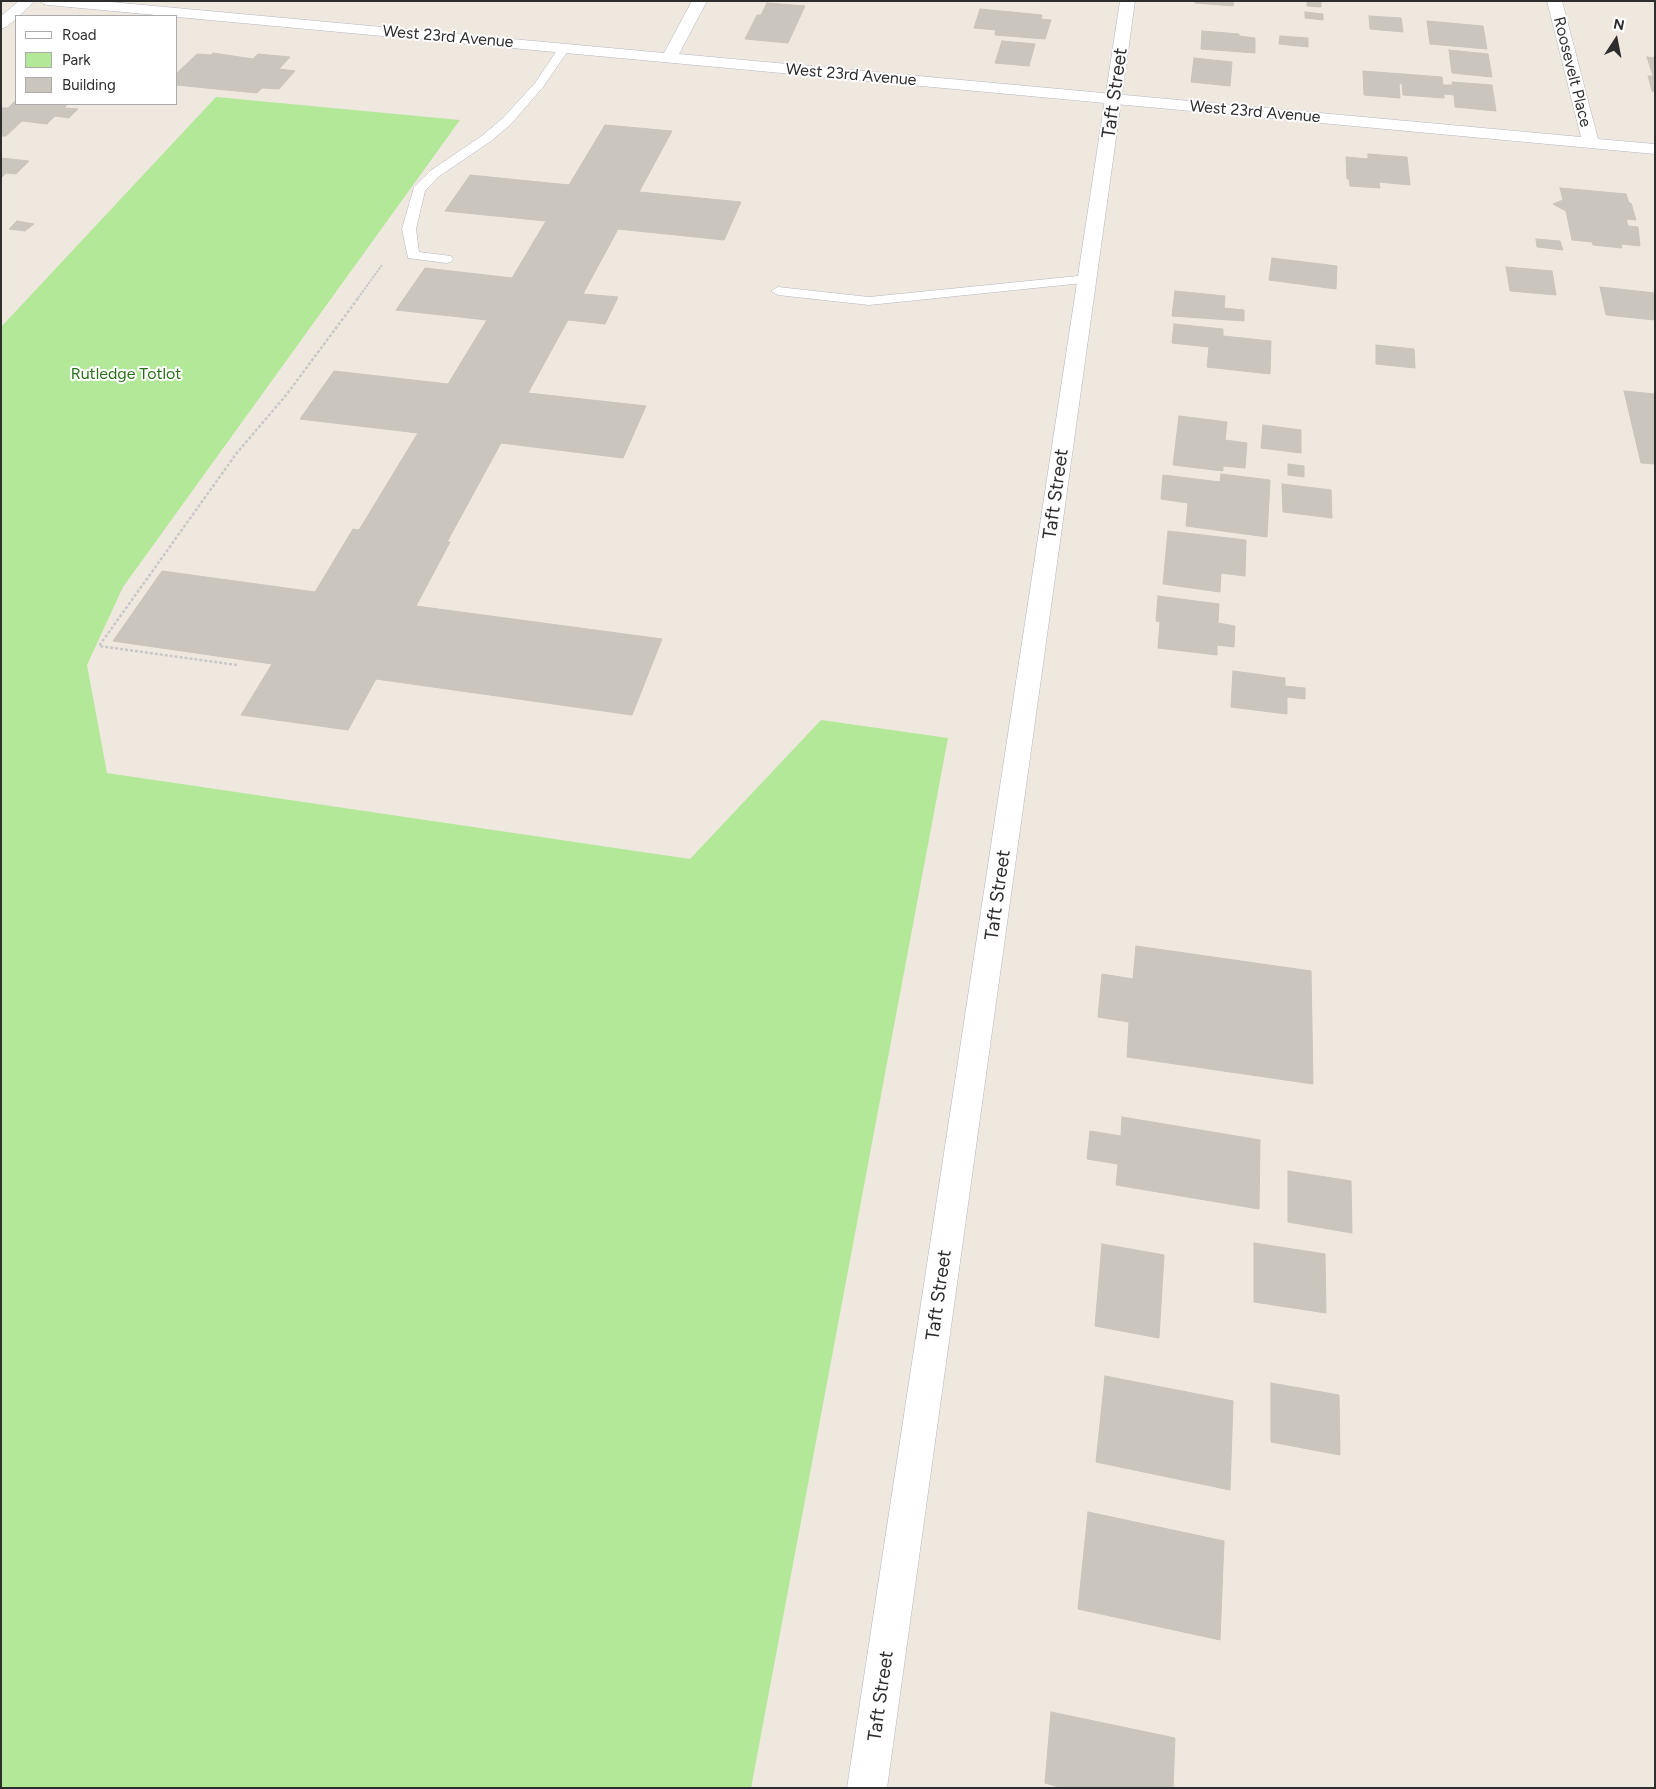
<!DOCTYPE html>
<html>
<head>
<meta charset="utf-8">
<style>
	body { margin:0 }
	#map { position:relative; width:1656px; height:1789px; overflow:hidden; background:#efe8df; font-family:Figtree,sans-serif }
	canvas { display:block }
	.frame { position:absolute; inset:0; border:2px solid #2d2d2d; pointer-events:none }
	.legend { position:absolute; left:15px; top:15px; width:162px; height:90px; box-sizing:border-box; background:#fff; border:1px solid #ababab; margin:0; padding:6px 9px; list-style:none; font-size:15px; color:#2d2d2d }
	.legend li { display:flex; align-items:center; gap:10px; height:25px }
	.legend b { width:25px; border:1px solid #ababab }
	.north { position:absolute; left:1591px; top:15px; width:50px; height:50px; -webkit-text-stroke:4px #fff; paint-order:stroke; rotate:11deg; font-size:14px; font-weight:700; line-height:20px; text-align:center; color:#2d2d2d }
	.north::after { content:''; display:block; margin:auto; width:18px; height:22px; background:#2d2d2d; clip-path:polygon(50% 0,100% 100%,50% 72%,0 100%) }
</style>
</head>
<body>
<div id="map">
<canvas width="1656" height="1789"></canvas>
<div class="frame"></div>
<ul class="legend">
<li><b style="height:6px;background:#fff"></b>Road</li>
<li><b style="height:14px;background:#b3e899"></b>Park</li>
<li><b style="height:14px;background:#cbc6bd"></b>Building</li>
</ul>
<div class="north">N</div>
</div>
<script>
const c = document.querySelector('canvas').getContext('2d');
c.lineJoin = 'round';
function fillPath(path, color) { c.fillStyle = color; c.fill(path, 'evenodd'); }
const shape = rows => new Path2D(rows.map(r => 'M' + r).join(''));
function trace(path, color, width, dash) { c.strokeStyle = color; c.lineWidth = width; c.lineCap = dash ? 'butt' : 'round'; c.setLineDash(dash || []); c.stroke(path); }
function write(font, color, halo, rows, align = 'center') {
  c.font = font + ' Figtree,sans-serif'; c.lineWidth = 4; c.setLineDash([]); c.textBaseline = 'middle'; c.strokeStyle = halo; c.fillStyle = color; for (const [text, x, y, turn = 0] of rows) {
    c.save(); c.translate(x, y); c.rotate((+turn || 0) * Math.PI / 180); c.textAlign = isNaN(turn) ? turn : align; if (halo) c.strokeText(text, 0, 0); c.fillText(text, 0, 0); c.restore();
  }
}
fillPath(shape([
	[216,97,460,120,123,587,87,665,107,773,690,859,821,720,948,738,751,1788,1,1788,1,327]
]), '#b3e899');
const building = shape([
	[1195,1,1234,1,1233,6,1195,3,1195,1],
	[1307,1,1321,1,1321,7,1307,6,1307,1],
	[767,3,805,6,788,43,745,39,757,15,761,15,767,3],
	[980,9,1042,15,1041,19,1051,20,1045,39,995,35,996,30,974,28,980,9],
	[1305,12,1323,14,1323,20,1305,18,1305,12],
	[1369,16,1401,18,1403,32,1370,29,1369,16],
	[1427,21,1483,26,1487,49,1430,44,1427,21],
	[1202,31,1239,34,1239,36,1255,38,1255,53,1201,49,1202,31],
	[1280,36,1308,38,1308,47,1279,44,1280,36],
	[1002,41,1035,44,1029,66,995,63,1002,41],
	[1449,50,1488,54,1492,77,1452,73,1449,50],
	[213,53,253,59,258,54,290,57,279,69,295,71,279,89,262,88,257,93,176,85,176,74,197,54,211,55,213,53],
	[1647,57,1655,58,1655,92,1652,91,1648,76,1653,76,1647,57],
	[1194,58,1232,62,1230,86,1191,82,1194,58],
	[1363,71,1442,77,1443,85,1453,85,1452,82,1492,85,1496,111,1455,107,1454,95,1444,94,1444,98,1403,95,1402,84,1399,83,1400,98,1364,95,1363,71],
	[16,100,16,104,68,104,64,108,78,109,69,118,55,116,47,124,22,121,6,136,1,136,1,108,8,108,16,100],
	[605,125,672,131,639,192,741,202,724,240,618,229,583,294,618,297,605,324,568,320,528,393,646,406,623,458,501,443,447,542,450,542,416,606,662,639,632,715,376,679,348,730,241,715,272,664,113,641,162,571,315,592,353,529,359,530,418,433,300,419,334,371,448,384,487,320,396,310,425,268,512,278,546,221,445,211,470,175,569,185,605,125],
	[1368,154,1407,157,1410,185,1379,182,1380,188,1350,186,1349,179,1347,179,1346,157,1368,159,1368,154],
	[1,158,29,161,16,174,6,173,1,178,1,158],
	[1560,188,1626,194,1629,203,1631,203,1636,220,1626,219,1628,226,1638,227,1640,246,1621,244,1622,248,1593,245,1592,242,1572,240,1566,211,1553,204,1563,200,1560,188],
	[17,221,34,224,25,231,9,229,17,221],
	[1536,239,1560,241,1563,250,1537,247,1536,239],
	[1272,258,1337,266,1336,289,1269,280,1272,258],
	[1506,267,1552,271,1556,295,1510,291,1506,267],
	[1600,287,1655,293,1655,320,1606,315,1600,287],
	[1175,291,1225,296,1224,308,1244,310,1244,321,1172,316,1175,291],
	[1174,324,1223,329,1223,336,1271,341,1270,374,1207,367,1209,347,1172,343,1174,324],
	[1376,345,1414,349,1415,368,1376,364,1376,345],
	[1624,391,1655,394,1655,464,1641,463,1624,391],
	[1179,416,1227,422,1225,440,1247,443,1245,468,1223,466,1223,471,1173,465,1179,416],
	[1263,425,1301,430,1301,453,1261,448,1263,425],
	[1288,464,1304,466,1304,477,1288,475,1288,464],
	[1221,474,1270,480,1267,537,1186,526,1188,503,1161,499,1163,475,1220,482,1221,474],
	[1282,484,1331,490,1332,518,1283,512,1282,484],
	[1168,531,1246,540,1245,576,1221,573,1220,592,1163,584,1168,531],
	[1158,596,1219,604,1218,623,1235,626,1234,647,1217,645,1217,655,1158,648,1160,622,1156,621,1158,596],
	[1233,671,1285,678,1285,686,1305,688,1305,699,1287,697,1287,714,1231,707,1233,671],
	[1136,946,1311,971,1313,1084,1127,1057,1129,1022,1098,1017,1102,974,1133,979,1136,946],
	[1122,1117,1260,1140,1259,1209,1116,1185,1118,1164,1087,1159,1090,1131,1121,1136,1122,1117],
	[1288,1171,1351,1181,1352,1233,1288,1222,1288,1171],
	[1254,1243,1325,1254,1326,1313,1254,1302,1254,1243],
	[1102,1244,1164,1255,1159,1338,1095,1326,1102,1244],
	[1105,1376,1233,1401,1230,1490,1096,1462,1105,1376],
	[1271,1383,1339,1395,1340,1455,1271,1442,1271,1383],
	[1088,1512,1224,1541,1220,1640,1078,1609,1088,1512],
	[1051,1712,1175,1738,1173,1788,1062,1788,1045,1783,1051,1712]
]);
fillPath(building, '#cbc6bd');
trace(building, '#cbc4b8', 1);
const service = shape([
	[564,45,570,48,543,87,511,124,491,141,438,177,425,191,416,229,419,252,451,256,453,259,451,262,446,263,408,258,402,229,414,187,430,171,483,135,503,118,535,83,560,46,564,45],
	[1088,275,1093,276,1095,279,1093,282,869,305,778,295,771,291,778,287,869,297,1088,275]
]);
const minor = shape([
	[19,1,35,1,19,16,16,16,16,19,6,27,1,29,1,16,19,1],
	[41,1,100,1,664,53,692,1,707,1,679,54,1581,137,1547,1,1562,1,1598,139,1655,144,1655,154,48,5,43,4,41,1]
]);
const tertiary = shape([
	[1120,1,1135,1,887,1788,847,1788,1120,1]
]);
trace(service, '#b3b5c1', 1);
trace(minor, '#b3b5c1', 1);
trace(tertiary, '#b3b5c1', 1);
trace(shape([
	[358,298,382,265]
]), '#c8c8c8', 2, [2.5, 1]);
trace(shape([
	[237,665,99,646,236,454,287,394,359,297]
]), '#c8c8c8', 2.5, [3, 2]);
fillPath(service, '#fff');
fillPath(minor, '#fff');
fillPath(tertiary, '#fff');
write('16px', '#2d2d2d', '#fff', [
	["West 23rd Avenue",448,37,5],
	["Roosevelt Place",1572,72,76],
	["West 23rd Avenue",851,75,5],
	["West 23rd Avenue",1255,112,5]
]);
write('16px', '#287017', '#fff', [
	["Rutledge Totlot",126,374]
]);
write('19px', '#2d2d2d', '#fff', [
	["Taft Street",1115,93,-82],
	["Taft Street",1056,494,-82],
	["Taft Street",998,895,-82],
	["Taft Street",939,1295,-82],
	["Taft Street",881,1696,-82]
]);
</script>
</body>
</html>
